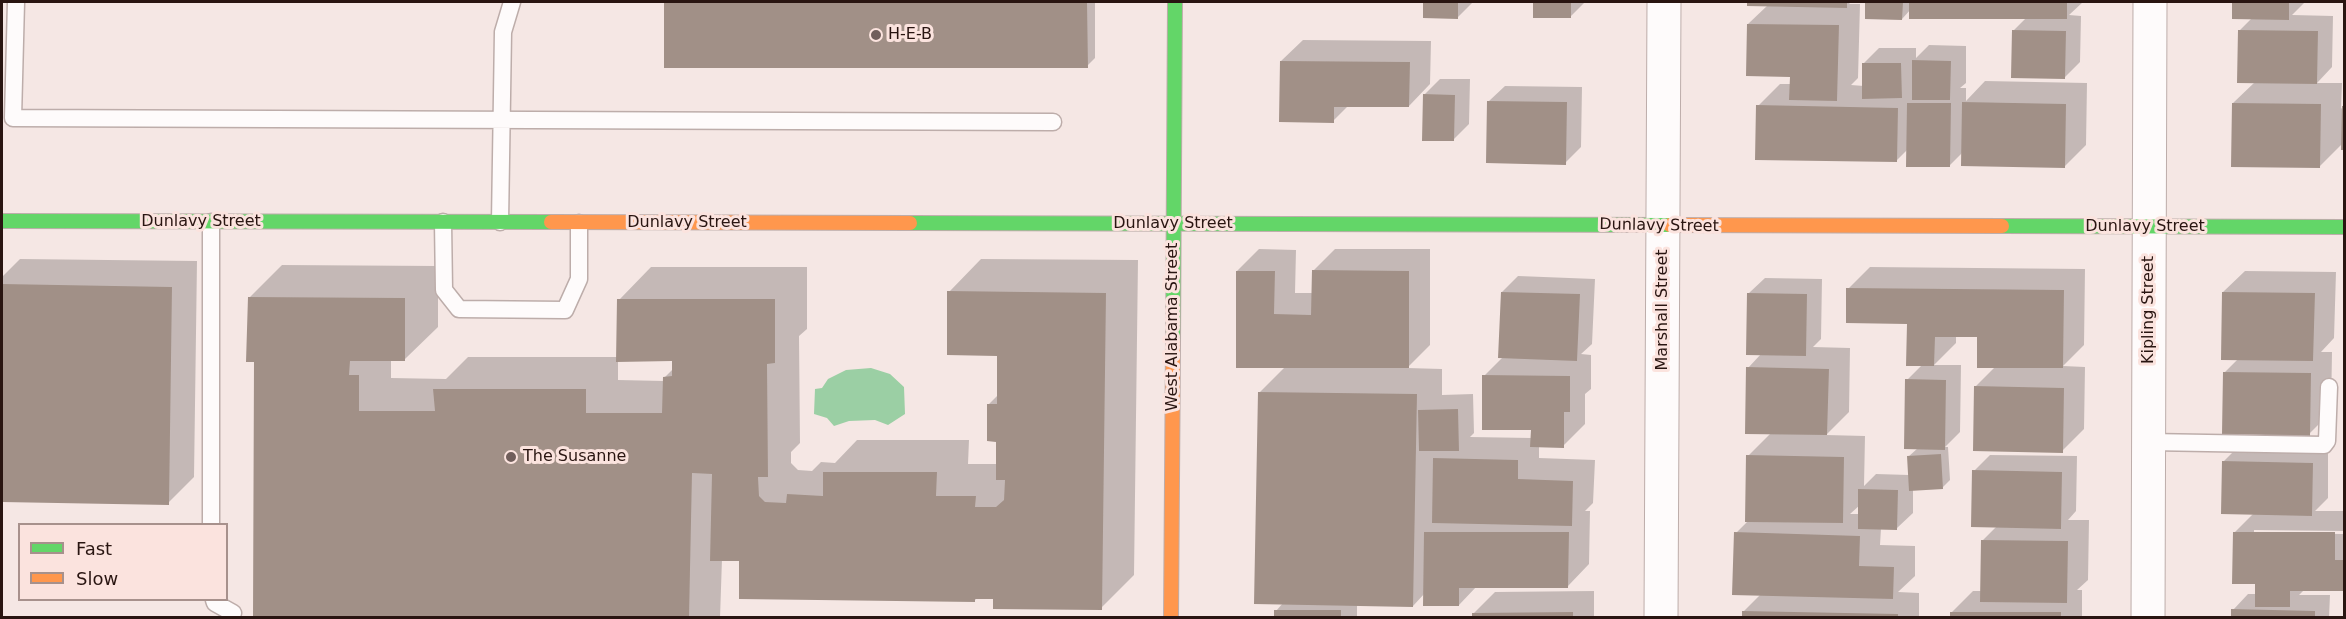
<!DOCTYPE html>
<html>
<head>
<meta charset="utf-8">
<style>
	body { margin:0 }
	#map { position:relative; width:2346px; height:619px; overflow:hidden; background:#f5e7e4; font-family:"DejaVu Sans",sans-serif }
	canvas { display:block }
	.frame { position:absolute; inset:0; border:3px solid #291511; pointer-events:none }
	.legend { position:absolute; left:18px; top:523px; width:210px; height:78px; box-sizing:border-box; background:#fbe3de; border:2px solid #a7918c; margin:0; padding:8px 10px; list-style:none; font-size:18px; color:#291511 }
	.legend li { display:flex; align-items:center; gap:12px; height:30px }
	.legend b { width:30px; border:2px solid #a7918c }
</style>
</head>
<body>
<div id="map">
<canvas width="2346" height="619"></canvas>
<div class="frame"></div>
<ul class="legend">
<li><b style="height:8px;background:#63d668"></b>Fast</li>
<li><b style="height:8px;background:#ff974d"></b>Slow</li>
</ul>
</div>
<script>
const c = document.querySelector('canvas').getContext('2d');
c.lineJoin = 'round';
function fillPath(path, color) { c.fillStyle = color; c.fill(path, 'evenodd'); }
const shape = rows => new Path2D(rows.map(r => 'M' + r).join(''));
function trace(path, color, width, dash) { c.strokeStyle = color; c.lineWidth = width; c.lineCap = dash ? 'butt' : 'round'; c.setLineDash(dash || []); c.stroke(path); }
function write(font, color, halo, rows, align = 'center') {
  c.font = font + ' "DejaVu Sans",sans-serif'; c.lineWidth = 6; c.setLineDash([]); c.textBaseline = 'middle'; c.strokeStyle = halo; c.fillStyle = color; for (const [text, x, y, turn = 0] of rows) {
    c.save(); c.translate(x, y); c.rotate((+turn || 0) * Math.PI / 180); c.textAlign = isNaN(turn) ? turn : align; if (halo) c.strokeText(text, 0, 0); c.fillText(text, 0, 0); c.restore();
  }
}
fillPath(shape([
	[871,368,890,374,904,387,905,414,888,425,875,420,849,421,834,426,827,418,814,414,815,389,822,388,828,379,846,370]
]), '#9bcfa4');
fillPath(shape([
	[666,2,1095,2,1095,58,1087,66,666,67],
	[1425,2,1473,2,1458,17,1424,17],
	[1534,2,1585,2,1570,17,1534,16],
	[1749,2,1851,2,1849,4,1860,4,1858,78,1851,85,1864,86,1863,64,1879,48,1916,48,1916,58,1929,45,1966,46,1966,83,1960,88,1966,88,1966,101,1985,81,2087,83,2086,145,2065,166,1962,153,1949,166,1908,149,1896,161,1758,106,1780,84,1791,84,1791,75,1748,24,1768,5,1749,5],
	[1867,2,2083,2,2069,15,2081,16,2080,62,2065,77,2013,31,2026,18,1911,9,1902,19,1866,18],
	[2234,2,2305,2,2292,15,2333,16,2332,67,2317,83,2342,83,2341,109,2344,105,2344,149,2342,149,2343,143,2319,167,2233,103,2255,82,2240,30,2252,18,2234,18],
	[1303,40,1431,41,1430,84,1409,106,1349,105,1333,121,1281,61],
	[1440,79,1470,79,1469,124,1453,140,1424,95],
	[1505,86,1582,87,1581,147,1565,163,1489,101],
	[1259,249,1296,250,1295,293,1313,293,1313,271,1335,249,1430,249,1430,345,1407,368,1442,369,1442,395,1473,394,1474,433,1470,437,1532,438,1532,429,1484,376,1503,357,1502,292,1518,276,1595,279,1592,344,1581,354,1591,355,1591,389,1585,394,1585,424,1563,446,1539,446,1539,458,1595,460,1593,503,1585,511,1590,511,1589,564,1568,586,1477,586,1459,605,1425,593,1413,606,1357,605,1357,618,1276,618,1276,611,1283,603,1260,392,1285,367,1237,271],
	[20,259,197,261,194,477,168,503,2,501,2,277],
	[981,259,1138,260,1134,575,1101,608,994,598,977,598,974,601,740,560,722,559,720,618,254,618,256,361,249,298,282,265,438,266,438,327,405,359,391,359,391,378,446,379,468,357,618,357,619,300,651,267,807,267,807,329,799,336,800,443,791,452,791,463,798,470,812,471,821,462,835,463,857,440,969,440,968,464,998,464,998,440,989,404,998,395,998,355,949,292],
	[618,360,673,360,673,369,664,378,664,381,618,380],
	[1870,267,2085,269,2084,345,2063,366,2085,367,2084,429,2062,451,1975,387,1996,366,1979,336,1956,335,1956,343,1934,365,1961,365,1960,432,1945,447,1948,447,1950,480,1942,488,1913,490,1913,513,1897,528,1881,528,1880,545,1915,546,1915,576,1898,592,1919,593,1919,618,1743,618,1743,612,1761,594,1736,533,1747,522,1748,456,1771,433,1748,368,1761,354,1749,293,1765,278,1822,279,1821,339,1813,347,1850,348,1849,412,1826,435,1865,436,1864,486,1876,474,1909,475,1908,457,1918,448,1907,380,1922,365,1908,322,1848,289],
	[1860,505,1859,514,1850,514],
	[2245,271,2336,272,2334,338,2321,352,2332,352,2331,412,2309,434,2225,372,2239,358,2223,292],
	[2239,446,2328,447,2328,498,2315,511,2344,511,2344,590,2305,589,2299,595,2330,595,2329,618,2232,618,2233,610,2248,594,2257,594,2257,582,2235,532,2254,513,2223,462],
	[2254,530,2343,531,2343,534,2254,533],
	[1990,455,2077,456,2076,511,2068,520,2089,520,2088,580,2077,590,2082,590,2082,618,1952,618,1952,612,1973,591,1982,591,1983,540,1997,526,1974,471],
	[1594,591,1594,618,1474,618,1474,613,1495,592]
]), '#0003');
fillPath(shape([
	[664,2,1087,2,1088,68,664,68],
	[1423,2,1458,2,1458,19,1423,18],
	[1533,2,1571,2,1571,18,1533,18],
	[1747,2,1847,2,1847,8,1747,6],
	[1865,2,1903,2,1902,20,1865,19],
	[1909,2,2067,2,2067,19,1909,19],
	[2232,2,2289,2,2289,20,2232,19],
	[1747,24,1839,25,1837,101,1789,100,1790,77,1746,76],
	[2012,30,2066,31,2065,79,2011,78],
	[2238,30,2318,31,2317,84,2237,83],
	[1912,60,1951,61,1950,100,1912,100],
	[1280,61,1410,62,1409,107,1334,107,1334,123,1279,122],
	[1862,63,1901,63,1902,98,1862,99],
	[1423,94,1455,95,1454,141,1422,141],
	[1487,101,1567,102,1566,165,1486,163],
	[1962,102,2066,104,2065,168,1961,166],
	[1907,103,1951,103,1950,167,1906,167],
	[2232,103,2321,104,2320,168,2231,167],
	[1756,105,1898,108,1897,162,1755,160],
	[2342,106,2344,106,2344,150,2341,150],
	[1312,270,1409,271,1409,368,1236,368,1236,271,1275,271,1274,314,1311,315],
	[2,284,172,287,169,505,2,502],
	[1846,288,2064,290,2063,368,1977,368,1977,337,1935,337,1934,366,1906,366,1907,324,1846,323],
	[947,291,1106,293,1102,610,993,609,993,599,975,599,975,602,739,599,739,561,710,561,712,474,692,473,689,618,253,618,254,362,246,362,248,297,405,298,405,361,350,361,349,375,359,375,359,411,435,411,433,389,586,389,586,413,662,413,663,377,672,376,672,361,616,362,617,299,775,299,775,363,767,364,768,477,758,477,759,496,765,502,786,503,787,494,823,496,823,472,937,472,936,496,976,496,975,507,996,507,1004,500,1005,480,996,480,996,442,987,441,987,404,997,404,997,356,947,355],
	[1501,292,1580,294,1577,361,1498,358],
	[2222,292,2315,293,2313,361,2221,360],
	[1747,293,1807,294,1806,356,1746,355],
	[1746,367,1829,369,1827,435,1745,434],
	[2223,372,2311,373,2310,436,2222,434],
	[1482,375,1570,376,1570,412,1564,412,1564,448,1530,447,1531,430,1482,430],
	[1905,379,1946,380,1945,450,1904,449],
	[1974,386,2064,388,2063,453,1973,451],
	[1258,392,1417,394,1413,607,1254,604],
	[1458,409,1459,451,1419,451,1418,410],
	[1941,454,1943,489,1909,491,1907,456],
	[1746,455,1844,457,1843,523,1745,522],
	[1433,458,1518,460,1518,479,1573,481,1572,526,1432,523],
	[2222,461,2313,463,2312,516,2221,514],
	[1972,470,2062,472,2061,529,1971,527],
	[1858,489,1898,490,1897,530,1858,529],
	[1424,532,1569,532,1568,588,1459,588,1459,606,1423,606],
	[1734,532,1860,536,1859,566,1894,567,1893,599,1732,595],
	[2233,532,2335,532,2335,560,2344,560,2344,591,2290,591,2290,607,2255,607,2255,584,2232,584],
	[1981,540,2068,541,2067,603,1980,602],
	[2231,609,2315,611,2315,618,2231,618],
	[1274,610,1341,610,1341,618,1274,618],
	[1742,611,1898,614,1898,618,1742,618],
	[1573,612,1573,618,1472,618,1472,613],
	[1950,612,2061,612,2061,618,1950,618]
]), '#a19087');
const lane = shape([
	[16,2,13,118,1053,122],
	[443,222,444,290,459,309,565,310,579,279,579,223],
	[500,222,503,32,512,2],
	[2149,442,2324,445,2327,441,2329,387],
	[211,524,211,222],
	[214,600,215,603,233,613]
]);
const street = shape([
	[1661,618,1664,2],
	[2148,618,2150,2]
]);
const fast = shape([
	[2,221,551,222],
	[910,223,1670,225],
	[2002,226,2344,227],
	[1173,343,1175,2]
]);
const slow = shape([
	[551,222,910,223],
	[1670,225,2002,226],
	[1171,618,1173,343]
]);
trace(lane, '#bdadaa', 19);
trace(street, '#bdadaa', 35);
trace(fast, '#bdadaa', 16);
trace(slow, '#bdadaa', 16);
trace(lane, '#fefbfb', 16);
trace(street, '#fefbfb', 33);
trace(fast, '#63d668', 14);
trace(slow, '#ff974d', 14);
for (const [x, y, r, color] of [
	[876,35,6,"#705e5b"],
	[511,457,6,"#705e5b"]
]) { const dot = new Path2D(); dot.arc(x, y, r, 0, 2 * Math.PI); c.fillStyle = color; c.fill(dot); trace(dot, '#fbe3de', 2); }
write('16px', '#291511', '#fbe3de', [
	["H-E-B",888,35],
	["The Susanne",523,457]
], 'left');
write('16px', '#291511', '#fbe3de', [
	["Dunlavy Street",201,222],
	["Dunlavy Street",687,223],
	["Dunlavy Street",1173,224],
	["Dunlavy Street",1659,226,1],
	["Dunlavy Street",2145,227],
	["Marshall Street",1663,310,-90],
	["Kipling Street",2149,310,-90],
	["West Alabama Street",1173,327,-90]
]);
</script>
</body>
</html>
